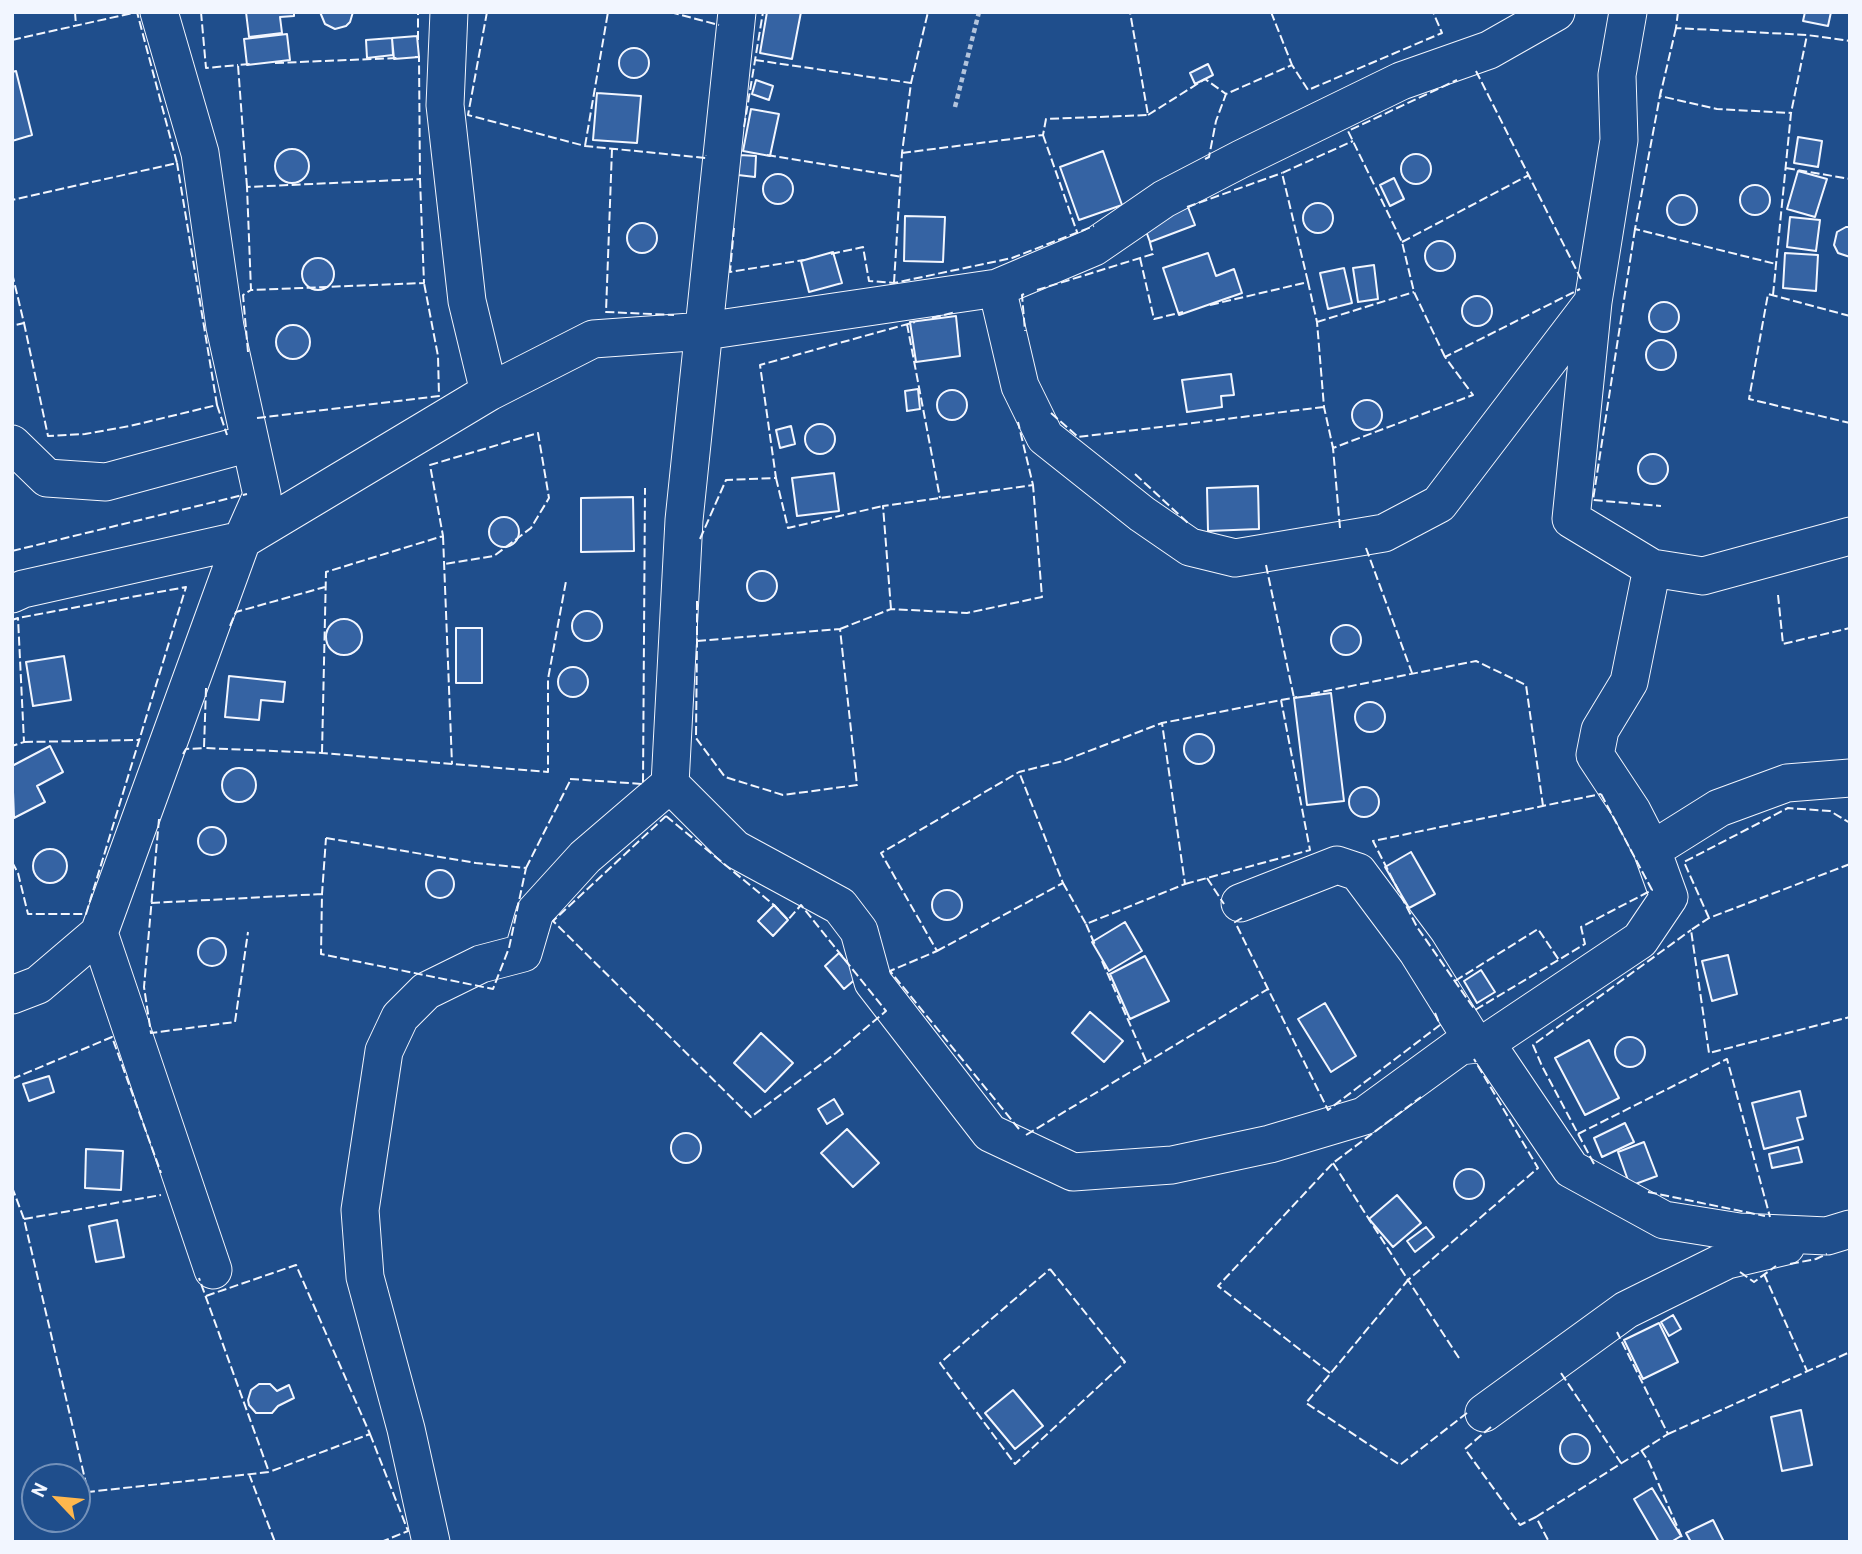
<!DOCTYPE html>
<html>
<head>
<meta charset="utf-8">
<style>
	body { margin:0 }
	#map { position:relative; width:1862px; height:1554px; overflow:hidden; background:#1f4e8c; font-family:Barlow,sans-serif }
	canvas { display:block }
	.frame { position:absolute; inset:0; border:14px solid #f2f6ff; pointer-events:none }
	.north { position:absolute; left:21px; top:1463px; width:70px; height:70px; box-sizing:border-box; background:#1f4e8c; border:2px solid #7391ba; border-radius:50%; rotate:296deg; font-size:19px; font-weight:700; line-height:28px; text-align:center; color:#f2f6ff }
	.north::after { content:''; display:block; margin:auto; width:24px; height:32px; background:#ffb74d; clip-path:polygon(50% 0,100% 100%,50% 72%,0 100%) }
</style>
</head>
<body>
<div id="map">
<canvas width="1862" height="1554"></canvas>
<div class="frame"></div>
<div class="north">N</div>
</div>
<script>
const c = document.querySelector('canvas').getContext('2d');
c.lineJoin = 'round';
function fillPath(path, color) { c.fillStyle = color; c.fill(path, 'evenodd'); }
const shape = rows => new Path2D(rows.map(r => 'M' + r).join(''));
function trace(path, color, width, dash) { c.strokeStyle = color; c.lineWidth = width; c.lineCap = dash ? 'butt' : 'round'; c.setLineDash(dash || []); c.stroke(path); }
const building = shape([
	[246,12,294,12,294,16,280,17,282,33,249,37,246,12],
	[320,12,353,12,350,22,346,26,335,29,325,24,320,12],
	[767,12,801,12,792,59,760,53,767,12],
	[1805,12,1831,12,1828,26,1803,21,1805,12],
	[287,34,290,60,247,65,244,39,287,34],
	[417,36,419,57,394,59,392,38,417,36],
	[392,38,393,55,367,58,366,40,392,38],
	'619 63a15 15 0 1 1 30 0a15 15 0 1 1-30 0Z',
	[1208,64,1213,75,1195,84,1190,73,1208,64],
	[16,71,32,135,12,141,12,72,16,71],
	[756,80,773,86,769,100,752,94,756,80],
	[597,93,641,96,637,143,593,140,597,93],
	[751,109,779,114,770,156,743,151,751,109],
	[1798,137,1822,141,1818,167,1794,163,1798,137],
	'275 166a17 17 0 1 1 34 0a17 17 0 1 1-34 0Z',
	[1103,151,1122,205,1079,220,1060,167,1103,151],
	'1401 169a15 15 0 1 1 30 0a15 15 0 1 1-30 0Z',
	[740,155,756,156,755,177,738,175,740,155],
	[1798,171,1827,179,1815,217,1787,209,1798,171],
	'763 189a15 15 0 1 1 30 0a15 15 0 1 1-30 0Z',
	[1394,178,1404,199,1390,206,1380,185,1394,178],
	'1740 200a15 15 0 1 1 30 0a15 15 0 1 1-30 0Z',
	'1667 210a15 15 0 1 1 30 0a15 15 0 1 1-30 0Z',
	'1303 218a15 15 0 1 1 30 0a15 15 0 1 1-30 0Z',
	[1188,207,1195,225,1150,242,1143,223,1188,207],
	[905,216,945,217,943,262,904,261,905,216],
	[1790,217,1820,220,1816,251,1787,247,1790,217],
	'627 238a15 15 0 1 1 30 0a15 15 0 1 1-30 0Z',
	[1846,227,1850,227,1850,257,1838,253,1834,245,1837,232,1846,227],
	'1425 256a15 15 0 1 1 30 0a15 15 0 1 1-30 0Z',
	[833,252,842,283,809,292,801,261,833,252],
	[1208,253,1216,276,1234,269,1242,293,1179,315,1163,268,1208,253],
	[1785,253,1818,255,1816,291,1783,288,1785,253],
	'302 274a16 16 0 1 1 32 0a16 16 0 1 1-32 0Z',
	[1374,265,1378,299,1358,302,1353,268,1374,265],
	[1344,268,1352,303,1328,309,1320,273,1344,268],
	'1462 311a15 15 0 1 1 30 0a15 15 0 1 1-30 0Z',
	'1649 317a15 15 0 1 1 30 0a15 15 0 1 1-30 0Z',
	[956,316,960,356,916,362,910,322,956,316],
	'276 342a17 17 0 1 1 34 0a17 17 0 1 1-34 0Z',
	'1646 355a15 15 0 1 1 30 0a15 15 0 1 1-30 0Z',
	[1231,374,1234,395,1221,396,1222,407,1187,412,1182,380,1231,374],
	[918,389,920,409,907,411,905,391,918,389],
	'937 405a15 15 0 1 1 30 0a15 15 0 1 1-30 0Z',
	'1352 415a15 15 0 1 1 30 0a15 15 0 1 1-30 0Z',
	'805 439a15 15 0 1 1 30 0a15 15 0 1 1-30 0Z',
	[791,426,795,444,780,448,776,430,791,426],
	'1638 469a15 15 0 1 1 30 0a15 15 0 1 1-30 0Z',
	[834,473,839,511,797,516,792,478,834,473],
	[1258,486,1259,529,1208,531,1207,488,1258,486],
	[633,497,634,551,581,552,581,498,633,497],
	'489 532a15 15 0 1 1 30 0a15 15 0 1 1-30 0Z',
	'747 586a15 15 0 1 1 30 0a15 15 0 1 1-30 0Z',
	'572 626a15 15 0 1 1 30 0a15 15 0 1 1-30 0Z',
	'326 637a18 18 0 1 1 36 0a18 18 0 1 1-36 0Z',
	'1331 640a15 15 0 1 1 30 0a15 15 0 1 1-30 0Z',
	[456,628,482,628,482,683,456,683,456,628],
	[64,656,71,700,33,706,26,662,64,656],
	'558 682a15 15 0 1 1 30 0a15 15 0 1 1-30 0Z',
	[229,676,285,682,283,702,261,700,259,720,225,717,229,676],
	[1331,693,1344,801,1307,805,1294,698,1331,693],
	'1355 717a15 15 0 1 1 30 0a15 15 0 1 1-30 0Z',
	'1184 749a15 15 0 1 1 30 0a15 15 0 1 1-30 0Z',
	[50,746,63,772,37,786,45,802,14,818,12,766,50,746],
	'222 785a17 17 0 1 1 34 0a17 17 0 1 1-34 0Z',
	'1349 802a15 15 0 1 1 30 0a15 15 0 1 1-30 0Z',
	'198 841a14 14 0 1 1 28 0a14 14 0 1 1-28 0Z',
	'33 866a17 17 0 1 1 34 0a17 17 0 1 1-34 0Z',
	[1411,852,1435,894,1409,908,1385,867,1411,852],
	'426 884a14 14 0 1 1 28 0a14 14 0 1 1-28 0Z',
	'932 905a15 15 0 1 1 30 0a15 15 0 1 1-30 0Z',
	[774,905,788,920,773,936,758,921,774,905],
	[1125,922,1142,951,1109,971,1092,942,1125,922],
	'198 952a14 14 0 1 1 28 0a14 14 0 1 1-28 0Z',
	[839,953,859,976,844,989,825,966,839,953],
	[1728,955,1737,994,1712,1001,1702,961,1728,955],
	[1145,956,1169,1001,1130,1019,1110,974,1145,956],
	[1481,970,1495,992,1477,1003,1464,981,1481,970],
	[1325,1003,1356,1056,1331,1072,1298,1019,1325,1003],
	[1090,1012,1123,1041,1104,1062,1072,1033,1090,1012],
	[761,1033,793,1063,765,1092,734,1063,761,1033],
	'1615 1052a15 15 0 1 1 30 0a15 15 0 1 1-30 0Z',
	[1589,1040,1619,1098,1585,1115,1555,1058,1589,1040],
	[49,1076,54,1092,29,1101,23,1084,49,1076],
	[1800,1091,1806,1116,1797,1118,1803,1139,1764,1149,1752,1103,1800,1091],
	[834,1099,843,1114,827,1124,818,1109,834,1099],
	[1625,1123,1634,1142,1602,1157,1594,1138,1625,1123],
	[847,1129,879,1163,853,1187,821,1153,847,1129],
	'671 1148a15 15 0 1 1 30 0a15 15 0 1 1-30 0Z',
	[1644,1142,1657,1176,1630,1186,1618,1152,1644,1142],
	[1798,1147,1802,1162,1772,1168,1769,1154,1798,1147],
	[86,1149,123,1151,121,1190,85,1188,86,1149],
	'1454 1184a15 15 0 1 1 30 0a15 15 0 1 1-30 0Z',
	[1397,1195,1421,1223,1393,1247,1369,1219,1397,1195],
	[117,1220,124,1257,96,1262,89,1226,117,1220],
	[1426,1227,1434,1237,1415,1252,1407,1241,1426,1227],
	[1673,1315,1681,1329,1669,1336,1661,1322,1673,1315],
	[1659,1323,1678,1362,1643,1379,1624,1340,1659,1323],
	[259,1384,270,1384,277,1391,289,1385,294,1398,278,1406,272,1413,256,1413,249,1405,248,1400,251,1390,259,1384],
	[1013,1390,1043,1426,1015,1449,985,1413,1013,1390],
	[1801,1410,1812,1465,1782,1471,1771,1417,1801,1410],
	'1560 1449a15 15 0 1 1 30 0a15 15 0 1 1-30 0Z',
	[1652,1488,1681,1536,1671,1542,1659,1542,1634,1499,1652,1488],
	[1713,1520,1724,1542,1691,1542,1686,1533,1713,1520]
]);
fillPath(building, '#3563a3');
trace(building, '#f2f6ff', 2);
const minor = shape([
	[449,12,445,105,467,301,489,392],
	[997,288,1020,386,1045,437,1142,514,1190,547,1235,558,1384,533,1439,504,1593,302,1619,140,1617,75,1628,12],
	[1593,302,1571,519,1652,568,1703,576,1850,536],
	[12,444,47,478,106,482,250,443],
	[12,594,23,589,242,540,489,392,593,339,705,331,997,288,1094,247,1164,199,1241,159,1401,81,1489,50,1556,12],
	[670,784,735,849,840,906,859,931,873,982,990,1133,1073,1172,1172,1165,1270,1144,1364,1116,1460,1046,1486,1043,1640,940,1669,897,1652,850,1632,811,1595,755,1600,730,1629,682,1652,568],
	[1652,850,1719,808,1787,783,1850,778],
	[1240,903,1337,865,1358,872,1417,951,1475,1044],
	[99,933,213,1270],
	[12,995,38,985,99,933,242,540,262,495,225,327,200,153,159,12],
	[1486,1043,1571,1169,1664,1220,1739,1232,1827,1236,1850,1229],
	[1484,1413,1626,1310,1727,1260,1786,1246],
	[431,1542,406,1429,365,1277,360,1210,384,1051,400,1017,426,991,481,964,523,953,535,912,585,857,670,784,684,520,737,12]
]);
trace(minor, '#f2f6ff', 39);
trace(shape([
	[955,107,979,12]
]), '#b3c4dc', 4.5, [5, 3.5]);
trace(minor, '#1f4e8c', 37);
trace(shape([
	[75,12,76,26],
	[201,12,206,68,238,65],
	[487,12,468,115,585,146,706,158,706,155],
	[670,12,719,25],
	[1271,12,1292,65,1289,66],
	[1678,12,1676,28,1807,35,1850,41],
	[1676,28,1660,96,1717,109,1791,113],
	[12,40,137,12,177,163,12,200],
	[418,40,418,12],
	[415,57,419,57,420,179],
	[755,60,911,83],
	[275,63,398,58],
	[1476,71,1581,279],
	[1661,90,1635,229,1776,264],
	[1148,115,1205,79,1226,94,1225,96],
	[744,127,763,12],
	[1043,135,1077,232],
	[585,146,608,12],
	[612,149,606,312,674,315],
	[902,153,1043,135,1046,119,1148,115,1130,12],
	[767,155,902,177],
	[1205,159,1209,157,1216,121,1226,94,1292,65,1308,90,1442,33,1433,12],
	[1786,168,1850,179],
	[420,179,424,283,251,290,247,187,420,179],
	[247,187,238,65,251,64],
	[1187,207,1282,173],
	[734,228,730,272,804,260],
	[1635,229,1593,500,1661,506],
	[1402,242,1529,175],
	[831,254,863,247,869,281,894,283,1012,258,1094,226],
	[1140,258,1154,319,1183,312],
	[12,273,24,323,12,326],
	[1308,282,1282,173,1353,141],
	[894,283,902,153,911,83,928,12],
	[1037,290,1153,254,1149,239],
	[1024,294,1022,295,1025,331],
	[1773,295,1791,113,1807,35],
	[1210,305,1308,282,1317,322,1324,407,1333,448],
	[1850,316,1768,294,1749,399,1850,423],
	[932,318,956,312],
	[1317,322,1414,292],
	[24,323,48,436,85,434,130,426,217,405,177,163],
	[907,324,940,498],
	[248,352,243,295,251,290],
	[1445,357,1414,292,1402,242,1348,131,1457,80],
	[217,405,227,435],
	[1051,413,1078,437,1324,407],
	[257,418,439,396,438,356,424,283],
	[1135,474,1189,524],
	[776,478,788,528,883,506],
	[1340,528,1333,448,1473,395,1445,357,1580,289],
	[443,536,452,764],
	[700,539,726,480,776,478,760,365,915,322],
	[1366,548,1412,673],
	[12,551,247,494],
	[1266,565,1294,698],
	[1778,595,1783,644,1850,628],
	[891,609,883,506,1033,485,1018,422],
	[12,620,18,618,24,742,12,746],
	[230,626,236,612,325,587],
	[840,629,891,609,967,613,1042,597,1033,485],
	[697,641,840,629,857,785,783,795,725,777,696,738,697,641,697,598],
	[206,688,204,748,322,753,548,772,548,679,566,581],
	[1311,694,1476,661,1526,685,1543,806],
	[24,742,139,740],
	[322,753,326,572,443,536,430,465,538,433,549,498,531,528,494,556,444,564],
	[183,754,186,749,204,748],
	[570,779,643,784,645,488],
	[1601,794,1652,890,1581,927,1585,944,1475,1010,1417,927,1373,841,1601,794],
	[666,816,774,905,788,920,801,905,886,1011,836,1053,751,1117,553,921,666,816],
	[159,819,144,987,151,1033,235,1022,248,932],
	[326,838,476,863,526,868,509,948,493,989,321,954,322,894,326,838],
	[12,862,18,873,28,914,86,914,186,587,18,618],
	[1850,864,1709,918,1691,930,1709,1053,1850,1017],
	[526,868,570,781],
	[1207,878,1224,904],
	[1063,883,1086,924,1185,884,1162,723,1297,697],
	[1185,884,1310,850,1281,700],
	[151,903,322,894],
	[1242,918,1235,922,1268,989],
	[1709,918,1684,862,1788,808,1830,811,1850,823],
	[1086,924,1095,945],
	[937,951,1063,883,1019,772],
	[1102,961,1147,1063],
	[1455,981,1538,929,1559,960],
	[12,1079,112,1037,161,1173],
	[1019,1129,890,971,937,951,881,853,1019,772,1063,761,1162,723],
	[1578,1134,1727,1059,1770,1217],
	[1026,1135,1268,989,1328,1110,1440,1025,1435,1013],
	[1333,1163,1408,1280,1306,1403,1400,1465,1467,1413],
	[1594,1164,1542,1066,1533,1045,1691,930],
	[12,1187,24,1219,88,1492,269,1472,199,1278],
	[1648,1192,1765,1216],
	[24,1219,161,1195],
	[1790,1264,1816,1259,1827,1254],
	[1050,1269,1125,1362,1015,1464,940,1363,1050,1269],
	[1740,1272,1754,1282,1776,1266],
	[1764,1274,1807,1371],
	[206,1296,296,1265,370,1434,269,1472],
	[1459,1358,1408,1280,1538,1168,1474,1059],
	[1330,1373,1218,1286,1333,1163,1421,1097],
	[1561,1373,1621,1463],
	[1491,1427,1465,1449,1520,1525,1536,1517,1549,1542],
	[370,1434,408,1531,381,1542],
	[1668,1434,1850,1352],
	[1641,1450,1649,1462,1684,1542],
	[249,1474,275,1542],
	[1536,1517,1668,1434,1617,1332]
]), '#f2f6ff', 2, [9, 3.5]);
</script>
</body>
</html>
